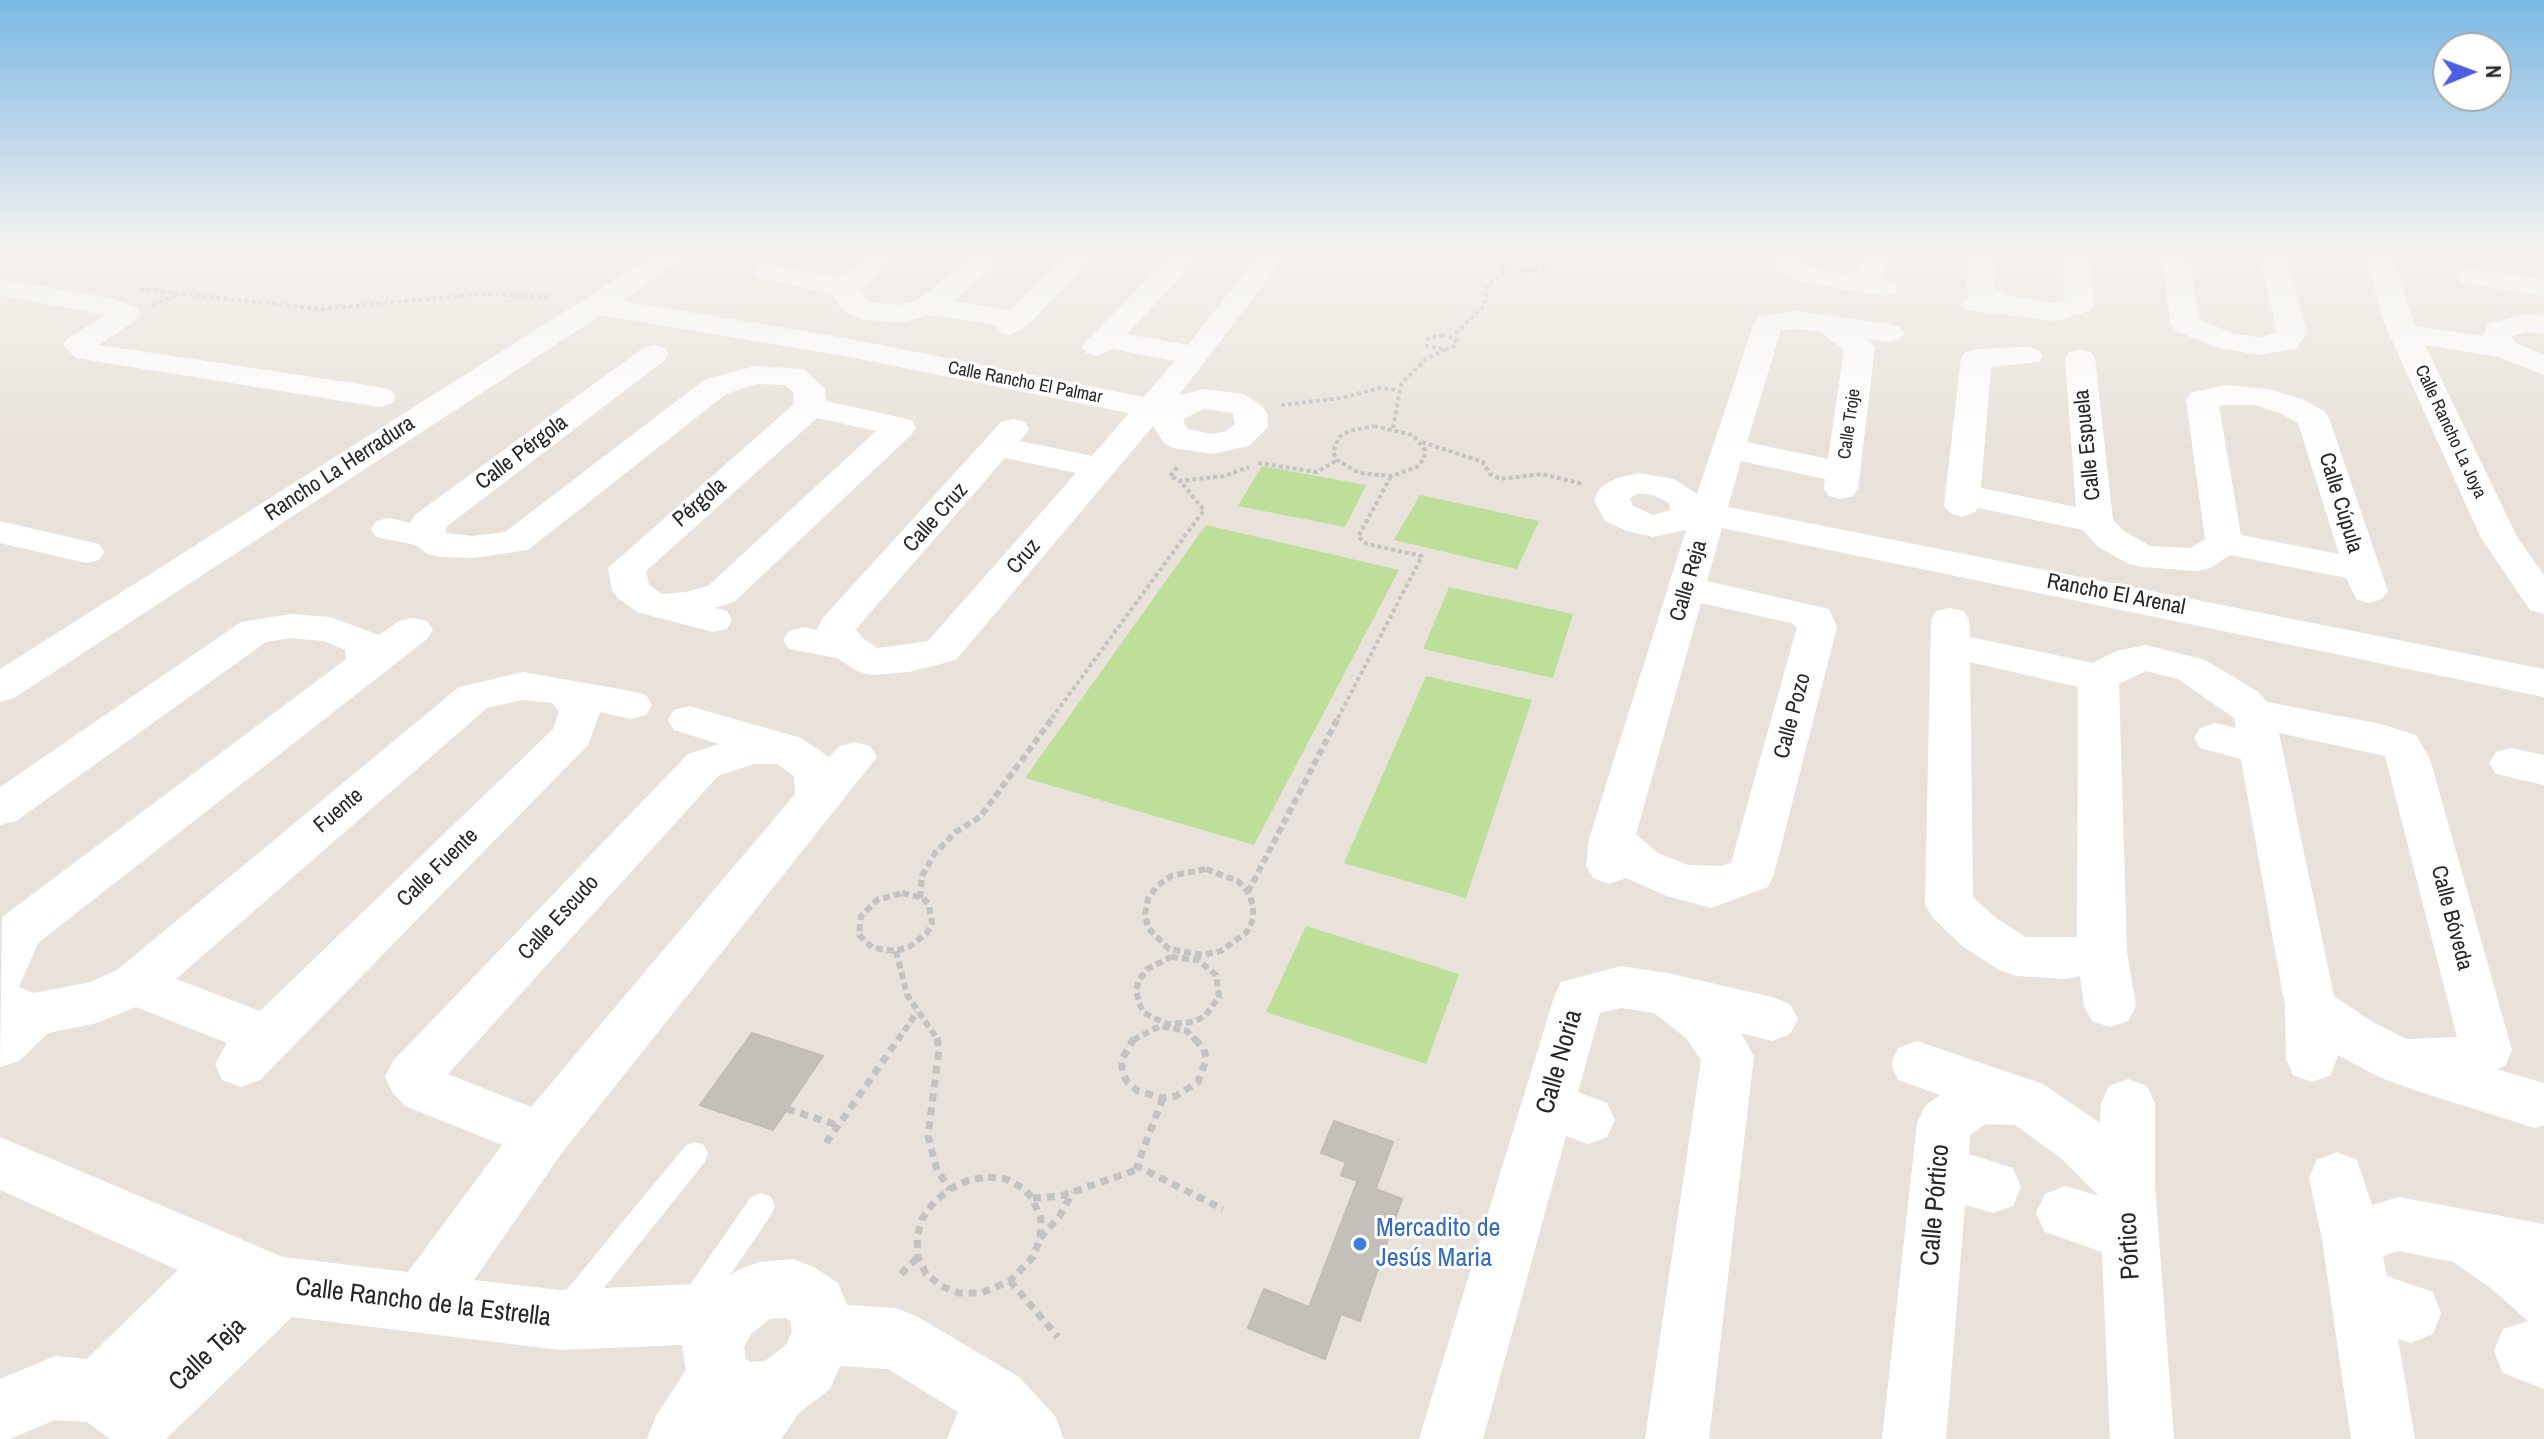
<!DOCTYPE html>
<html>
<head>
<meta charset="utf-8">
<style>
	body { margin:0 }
	#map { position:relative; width:2544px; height:1439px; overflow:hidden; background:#e8e2da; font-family:"Archivo Narrow",sans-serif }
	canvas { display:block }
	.north { position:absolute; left:2432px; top:32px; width:80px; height:80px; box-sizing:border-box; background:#fff; border:2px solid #a9a9a9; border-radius:50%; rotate:89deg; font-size:22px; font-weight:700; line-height:32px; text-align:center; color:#272727 }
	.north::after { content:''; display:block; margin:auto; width:28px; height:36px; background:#4c5ee3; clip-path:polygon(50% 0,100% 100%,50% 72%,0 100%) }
</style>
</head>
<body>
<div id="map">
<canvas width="2544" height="1439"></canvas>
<div class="north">N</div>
</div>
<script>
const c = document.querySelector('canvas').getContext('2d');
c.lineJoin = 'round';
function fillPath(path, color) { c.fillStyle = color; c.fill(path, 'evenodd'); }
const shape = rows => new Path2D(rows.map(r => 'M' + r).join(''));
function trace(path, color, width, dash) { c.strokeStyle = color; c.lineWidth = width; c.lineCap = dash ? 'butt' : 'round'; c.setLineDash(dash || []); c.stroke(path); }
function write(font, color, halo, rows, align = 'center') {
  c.font = font + ' "Archivo Narrow",sans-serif'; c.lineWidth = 6; c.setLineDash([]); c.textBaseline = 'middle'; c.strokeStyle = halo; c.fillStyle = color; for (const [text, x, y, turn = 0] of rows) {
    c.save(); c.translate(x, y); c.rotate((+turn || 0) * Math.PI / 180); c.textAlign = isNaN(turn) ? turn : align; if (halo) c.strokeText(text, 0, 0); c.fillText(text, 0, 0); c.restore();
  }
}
fillPath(shape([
	[1262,466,1366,485,1345,527,1238,506],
	[1420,495,1539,521,1517,569,1394,540],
	[1206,525,1399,570,1254,845,1025,778],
	[1449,587,1573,614,1553,678,1423,649],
	[1426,676,1532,700,1466,898,1344,863],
	[1306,926,1459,974,1426,1064,1266,1012]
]), '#bddf99');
const building = shape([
	[752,1033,823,1056,773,1130,700,1105,752,1033],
	[1334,1121,1393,1142,1376,1188,1341,1175,1346,1162,1321,1153,1334,1121],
	[1357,1182,1402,1199,1360,1321,1341,1314,1325,1359,1248,1328,1264,1289,1309,1307,1357,1182]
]);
fillPath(building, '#c3bfb9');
trace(building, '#c2beb4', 2);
trace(shape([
	[1540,250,1554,253],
	[1503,274,1501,268,1513,250],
	[140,289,321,309,482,294,552,297],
	[153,306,176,294],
	[1442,335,1455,339,1456,346,1445,350,1427,346,1428,338,1442,335],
	[1457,341,1457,332,1484,306,1488,286,1494,279,1501,274,1545,268,1555,250],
	[1281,405,1341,398,1380,388,1398,390],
	[1374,426,1413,435,1425,450,1424,459,1417,467,1391,476,1359,473,1337,460,1333,452,1339,437,1349,431,1374,426],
	[1393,428,1401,384,1426,359,1445,350],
	[1422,442,1483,462,1490,474,1500,479,1542,474,1583,484],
	[1258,463,1317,472,1337,460],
	[1177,467,1170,476,1180,481,1224,476,1249,467],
	[1052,718,1204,510,1180,481],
	[1338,718,1422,556,1367,544,1358,537,1391,476]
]), '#c3c3c3', 4, [4, 3]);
trace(shape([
	[1206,869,1238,881,1248,892,1253,905,1253,919,1247,932,1221,951,1203,955,1169,949,1148,928,1145,914,1148,899,1157,886,1171,876,1206,869],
	[1248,892,1339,716],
	[902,893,923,898,929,905,932,923,927,933,909,947,896,951,873,948,859,935,861,916,877,900,902,893],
	[920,898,922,876,935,853,956,832,980,817,1054,716],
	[896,951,907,995,938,1040],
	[1171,957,1198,960,1216,975,1219,997,1205,1016,1193,1022,1167,1024,1144,1013,1139,1003,1136,990,1139,980,1147,969,1171,957],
	[898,1040,917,1012],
	[1133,1040,1160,1026,1187,1031,1195,1040]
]), '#c3c3c3', 6, [7, 4]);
trace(shape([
	[937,1038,939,1049,928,1136,937,1170,950,1189],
	[1134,1038,1122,1059,1122,1072,1128,1083,1138,1091,1163,1098,1176,1096,1198,1082,1206,1060,1204,1049,1194,1038],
	[1163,1098,1137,1166,1223,1209],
	[787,1109,840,1126],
	[826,1143,899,1038],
	[988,1177,1006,1179,1023,1188,1032,1198,1041,1219,1040,1238,1033,1257,1010,1281,981,1293,959,1293,941,1286,926,1274,918,1257,917,1238,922,1219,934,1202,950,1189,969,1180,988,1177],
	[1033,1198,1061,1196,1139,1169],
	[1040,1238,1059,1217,1073,1192],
	[901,1274,918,1257],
	[1010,1281,1058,1337]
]), '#c3c3c3', 7, [8, 6]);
fillPath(shape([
	[695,1142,704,1145,708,1154,704,1163,580,1318,570,1322,560,1318,556,1308,560,1298,686,1145,695,1142],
	[761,1193,771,1197,775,1206,771,1215,703,1315,693,1319,683,1315,679,1305,683,1295,751,1197,761,1193]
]), '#fff');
fillPath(shape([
	[662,250,694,250,622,301,845,338,1144,397,1175,361,1112,349,1097,356,1086,353,1082,347,1086,341,1177,250,1206,250,1127,334,1188,345,1263,250,1290,250,1179,395,1204,389,1244,394,1262,406,1267,413,1268,427,1249,446,1212,454,1173,448,1164,443,1153,426,956,660,909,672,871,675,857,671,837,658,789,649,783,640,789,631,803,627,817,630,822,619,1001,422,1013,419,1025,422,1029,429,1020,441,1092,456,1129,413,845,356,601,315,14,698,0,702,0,669,662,250],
	[1204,409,1233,413,1235,424,1226,431,1212,434,1188,429,1183,421,1185,418,1204,409],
	[1005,458,1076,473,928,641,878,648,862,638,856,629,1005,458],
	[875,250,905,250,859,290,868,302,899,305,918,300,980,250,1010,250,954,301,1010,310,1072,250,1101,250,1027,326,1010,335,1000,332,996,325,929,315,900,323,862,319,842,311,833,294,759,278,755,272,759,266,769,264,839,278,875,250],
	[1773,250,1800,250,1798,259,1813,268,1848,274,1858,271,1862,250,1889,250,1883,279,1894,282,1898,288,1894,294,1884,296,1795,281,1774,268,1770,262,1773,250],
	[1968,250,1996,250,1995,288,2006,295,2055,303,2065,300,2062,250,2090,250,2094,305,2090,311,2056,321,1965,310,1961,304,1971,296,1967,291,1968,250],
	[2160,250,2187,250,2200,320,2235,334,2259,337,2277,333,2258,250,2285,250,2307,333,2297,348,2259,355,2218,348,2176,331,2171,325,2160,250],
	[2364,250,2391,250,2415,326,2483,336,2488,324,2527,314,2544,316,2544,334,2527,332,2512,336,2516,343,2544,355,2544,375,2498,357,2425,345,2517,537,2544,575,2544,614,2530,610,2481,538,2382,318,2364,250],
	[2472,269,2544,280,2544,296,2462,283,2458,277,2462,271,2472,269],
	[0,279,114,299,136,308,141,314,136,320,99,345,380,387,391,390,396,397,391,404,380,407,76,358,63,345,67,339,105,315,0,295,0,279],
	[1796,311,1889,324,1900,327,1904,333,1900,339,1889,342,1868,339,1875,347,1858,489,1853,496,1841,499,1829,496,1824,489,1825,479,1741,461,1728,507,2544,669,2544,697,1722,528,1707,581,1829,609,1837,627,1774,874,1768,887,1711,908,1667,896,1626,878,1609,884,1593,878,1586,866,1589,839,1686,530,1653,537,1627,531,1605,521,1594,500,1597,493,1602,486,1617,478,1639,473,1674,479,1697,494,1754,323,1759,317,1796,311],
	[1796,329,1820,332,1844,350,1828,459,1747,442,1781,330,1796,329],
	[1639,493,1653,495,1669,503,1670,510,1653,515,1633,506,1630,498,1639,493],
	[1701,603,1791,623,1797,627,1731,863,1721,866,1688,865,1658,853,1636,834,1701,603],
	[654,345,665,348,669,354,665,360,446,527,446,533,473,536,505,532,704,380,755,366,804,369,825,389,826,401,912,420,916,427,912,434,734,602,715,608,727,611,732,620,727,629,713,632,637,612,618,598,612,590,608,568,794,404,793,392,785,385,757,384,726,394,528,550,473,558,440,557,427,554,416,545,376,537,371,529,376,521,389,518,410,523,415,515,643,348,654,345],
	[817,418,876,431,708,586,686,592,662,594,649,585,646,571,817,418],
	[2028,347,2039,350,2043,356,2039,362,1991,367,1981,488,2076,507,2065,358,2069,352,2080,349,2091,352,2095,358,2113,520,2124,531,2150,546,2190,548,2205,539,2186,400,2191,393,2225,385,2268,389,2302,399,2324,411,2329,418,2388,591,2382,599,2369,603,2356,599,2346,578,2230,555,2210,568,2197,571,2142,567,2129,564,2098,547,2083,530,1978,508,1974,513,1962,517,1950,513,1944,506,1961,358,1965,352,1976,349,2028,347],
	[2225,405,2255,405,2280,413,2298,423,2339,554,2241,535,2219,406,2225,405],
	[0,521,99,544,104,552,99,560,86,563,0,543,0,521],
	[1950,608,1964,611,1969,620,1970,637,2093,663,2116,651,2146,645,2205,660,2257,691,2267,702,2381,724,2416,735,2430,759,2512,1050,2505,1066,2496,1069,2544,1083,2544,1125,2535,1128,2420,1092,2381,1078,2338,1055,2331,1075,2312,1082,2293,1075,2286,1059,2285,1007,2241,759,2200,748,2194,738,2200,728,2215,723,2236,728,2234,718,2178,679,2146,671,2119,684,2127,952,2136,1006,2128,1021,2110,1027,2092,1021,2084,1006,2080,976,2066,979,2017,976,1999,970,1962,946,1932,917,1925,904,1931,620,1936,611,1950,608],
	[1970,662,2078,687,2077,937,2026,937,1996,918,1973,897,1970,662],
	[2279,733,2385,756,2457,1037,2406,1039,2371,1021,2334,996,2279,733],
	[291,614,330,617,379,635,399,621,413,618,427,621,433,630,427,639,38,943,19,987,34,993,90,982,117,970,459,687,523,672,631,691,646,695,652,705,646,715,631,719,600,712,588,745,260,1080,241,1087,222,1080,215,1064,227,1043,136,1007,97,1023,48,1033,19,1061,0,1067,2,917,346,659,345,650,324,641,291,638,266,642,16,821,0,825,0,787,241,622,291,614],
	[523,700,552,703,559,711,553,729,260,1011,176,979,487,708,523,700],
	[689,706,801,738,829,757,840,746,855,742,870,746,877,757,561,1154,474,1280,560,1290,719,1283,738,1270,759,1262,793,1259,814,1267,838,1283,847,1305,896,1308,918,1317,1019,1377,1055,1416,1064,1439,947,1439,958,1412,888,1369,840,1366,830,1389,799,1413,781,1439,647,1439,656,1416,686,1370,682,1345,560,1350,292,1317,166,1439,110,1439,87,1422,55,1420,10,1439,0,1439,0,1379,55,1356,87,1359,178,1270,0,1190,0,1137,283,1257,408,1272,502,1145,405,1106,393,1093,385,1077,393,1061,688,754,719,744,674,730,668,720,674,710,689,706],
	[754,764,777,764,794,776,795,794,531,1107,448,1074,718,776,754,764],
	[785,1318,790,1321,792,1332,786,1345,765,1361,751,1362,746,1359,744,1347,751,1334,770,1319,785,1318],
	[2511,748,2544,755,2544,785,2496,774,2489,763,2496,752,2511,748],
	[1621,966,1668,973,1772,997,1790,1004,1798,1019,1790,1034,1772,1041,1741,1033,1754,1056,1709,1439,1645,1439,1701,1060,1686,1038,1654,1013,1621,1008,1600,1013,1578,1092,1607,1103,1615,1120,1607,1137,1588,1144,1566,1136,1483,1439,1419,1439,1554,997,1561,982,1621,966],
	[1917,1041,2043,1084,2100,1123,2101,1103,2109,1086,2128,1079,2147,1086,2155,1103,2155,1185,2174,1439,2110,1439,2102,1252,2045,1232,2036,1213,2045,1194,2065,1186,2099,1196,2062,1159,2015,1125,1986,1124,1970,1135,1969,1154,2013,1168,2021,1187,2013,1206,1993,1213,1965,1205,1946,1439,1882,1439,1917,1123,1925,1106,1940,1095,1898,1080,1891,1064,1898,1048,1917,1041],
	[2337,1152,2357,1160,2372,1205,2399,1197,2544,1224,2544,1389,2503,1373,2494,1351,2503,1329,2528,1321,2492,1289,2453,1262,2399,1251,2383,1256,2387,1276,2433,1292,2441,1313,2433,1334,2411,1343,2398,1339,2415,1439,2351,1439,2322,1239,2309,1178,2317,1160,2337,1152]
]), '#fff');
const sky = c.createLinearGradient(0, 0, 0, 452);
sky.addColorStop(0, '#7bb8e4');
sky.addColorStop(0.55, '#f5f2ee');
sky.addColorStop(1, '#f5f2ee00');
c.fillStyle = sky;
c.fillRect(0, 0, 2544, 452);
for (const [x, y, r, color] of [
	[1360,1244,8,"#3f7fe0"]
]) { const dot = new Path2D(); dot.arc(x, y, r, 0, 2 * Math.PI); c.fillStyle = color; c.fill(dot); trace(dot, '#fff', 3); }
write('18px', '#272727', '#fff', [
	["Calle Rancho El Palmar",1025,383,11],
	["Calle Troje",1850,424,-82],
	["Calle Rancho La Joya",2450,432,65]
]);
write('22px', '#272727', '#fff', [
	["Calle Espuela",2088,445,-96],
	["Calle Pérgola",522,453,-37],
	["Rancho La Herradura",340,469,-33],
	["Pérgola",700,503,-41],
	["Calle Cúpula",2340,503,73],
	["Calle Cruz",936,518,-48],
	["Cruz",1024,557,-49],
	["Calle Reja",1689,581,-74],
	["Rancho El Arenal",2116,595,11],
	["Calle Pozo",1793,716,-75],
	["Fuente",339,811,-40],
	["Calle Fuente",438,868,-44],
	["Calle Escudo",559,918,-47],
	["Calle Bóveda",2451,918,75]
]);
write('26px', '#272727', '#fff', [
	["Calle Noria",1560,1062,-74],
	["Calle Pórtico",1936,1205,-85],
	["Pórtico",2130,1246,-93],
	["Calle Rancho de la Estrella",423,1303,7],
	["Calle Teja",208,1355,-43]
]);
write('26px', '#366cbe', '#fff', [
	["Mercadito de",1376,1229],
	["Jesús Maria",1376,1259]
], 'left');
</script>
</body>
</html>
